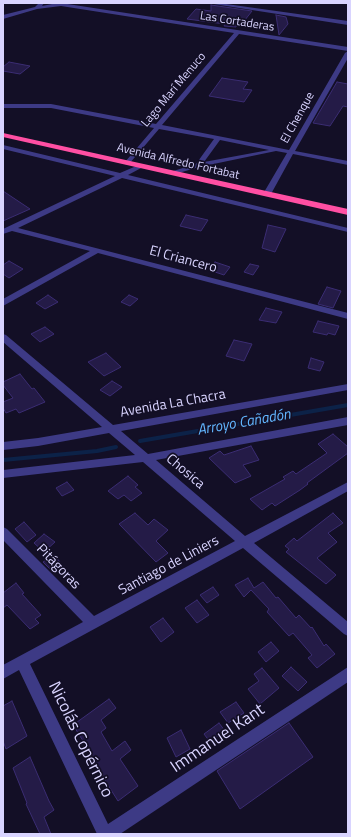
<!DOCTYPE html>
<html>
<head>
<meta charset="utf-8">
<style>
	body { margin:0 }
	#map { position:relative; width:351px; height:837px; overflow:hidden; background:#130f26; font-family:"Titillium Web",sans-serif }
	canvas { display:block }
	.frame { position:absolute; inset:0; border:4px solid #d9d4ff; pointer-events:none }
</style>
</head>
<body>
<div id="map">
<canvas width="351" height="837"></canvas>
<div class="frame"></div>
</div>
<script>
const c = document.querySelector('canvas').getContext('2d');
c.lineJoin = 'round';
const shape = rows => new Path2D(rows.map(r => 'M' + r).join(''));
function trace(path, color, width, dash) { c.strokeStyle = color; c.lineWidth = width; c.lineCap = dash ? 'butt' : 'round'; c.setLineDash(dash || []); c.stroke(path); }
function fillPath(path, color) { c.fillStyle = color; c.fill(path, 'evenodd'); }
function write(font, color, halo, rows, align = 'center') {
  c.font = font + ' "Titillium Web",sans-serif'; c.lineWidth = 3.5; c.setLineDash([]); c.textBaseline = 'middle'; c.strokeStyle = halo; c.fillStyle = color; for (const [text, x, y, turn = 0] of rows) {
    c.save(); c.translate(x, y); c.rotate((+turn || 0) * Math.PI / 180); c.textAlign = isNaN(turn) ? turn : align; if (halo) c.strokeText(text, 0, 0); c.fillText(text, 0, 0); c.restore();
  }
}
trace(shape([
	[140,441,348,405],
	[3,460,97,451,116,447]
]), '#0c2248', 4);
const building = shape([
	[211,5,252,11,241,25,237,25,236,27,224,26,225,24,187,19,196,9,211,11,211,5],
	[276,15,286,17,288,24,279,35,276,15],
	[9,62,30,66,20,74,3,71,3,67,9,62],
	[222,78,248,82,243,89,252,90,244,102,209,96,222,78],
	[337,82,348,84,348,107,343,106,330,126,313,123,337,82],
	[3,191,30,209,3,221,3,191],
	[186,215,208,220,201,231,180,226,186,215],
	[268,225,286,229,275,252,262,248,268,225],
	[9,261,23,269,9,278,3,274,3,265,9,261],
	[215,262,230,267,224,275,209,270,215,262],
	[250,264,259,266,253,275,244,272,250,264],
	[327,287,341,291,333,308,318,304,327,287],
	[48,295,58,302,45,309,36,303,48,295],
	[129,295,138,299,130,306,121,302,129,295],
	[266,308,282,312,276,323,259,320,266,308],
	[318,321,339,326,335,335,328,333,327,335,313,332,318,321],
	[45,327,54,334,40,342,31,334,45,327],
	[234,340,252,344,244,361,226,356,234,340],
	[106,353,121,367,104,376,88,362,106,353],
	[311,358,324,362,320,371,308,368,311,358],
	[20,374,32,389,34,388,45,402,19,413,16,409,6,413,3,408,3,402,13,398,3,385,3,382,20,374],
	[112,381,122,387,110,396,100,390,112,381],
	[333,434,348,447,348,453,307,483,308,484,300,490,275,506,272,503,262,510,250,499,285,479,283,477,293,471,296,474,327,453,318,444,333,434],
	[251,446,259,460,243,465,251,476,235,483,209,458,220,451,224,455,251,446],
	[128,476,138,485,135,487,142,493,131,501,124,495,118,499,108,491,128,476],
	[67,482,74,490,62,496,56,488,67,482],
	[135,513,148,525,154,519,168,530,156,541,168,553,156,562,119,524,135,513],
	[333,513,343,523,328,533,337,542,317,558,336,575,326,584,286,552,289,549,285,546,294,538,297,541,333,513],
	[24,522,36,535,27,542,15,529,24,522],
	[44,534,55,542,44,552,34,543,44,534],
	[54,555,60,562,50,569,43,562,54,555],
	[248,578,254,588,263,582,276,598,278,597,296,618,299,615,311,628,312,627,324,646,326,644,335,654,317,668,308,658,312,655,293,633,289,636,267,612,269,609,251,590,244,597,235,585,248,578],
	[16,583,24,593,22,594,41,615,35,619,39,623,30,629,7,605,3,608,3,593,16,583],
	[213,587,219,595,207,603,200,595,213,587],
	[197,600,209,615,197,623,185,608,197,600],
	[163,618,174,632,161,642,150,627,163,618],
	[271,642,279,651,266,662,258,652,271,642],
	[291,667,307,682,298,691,282,676,291,667],
	[262,668,279,688,260,704,248,689,259,681,254,674,262,668],
	[109,699,116,708,101,720,106,728,101,732,112,751,125,741,131,750,120,759,138,786,118,801,96,766,93,769,87,758,92,755,73,725,109,699],
	[12,701,27,736,6,749,3,741,3,706,12,701],
	[236,702,244,713,228,723,220,712,236,702],
	[219,723,225,731,210,742,204,734,219,723],
	[289,723,313,757,240,809,217,771,289,723],
	[181,730,190,749,176,757,167,738,181,730],
	[30,757,49,801,54,810,44,817,51,834,40,834,26,804,27,803,13,768,30,757]
]);
fillPath(building, '#241b47');
trace(building, '#3b2d73', 1);
fillPath(shape([
	[39,3,44,3,42,6,52,4,50,3,61,3,348,47,348,51,239,34,162,125,289,150,345,53,348,51,348,58,295,151,348,161,348,165,293,154,271,194,267,196,263,194,287,153,276,151,199,167,172,175,170,174,170,172,196,164,214,139,159,129,129,164,127,165,125,164,125,162,154,128,51,108,3,108,3,104,51,104,156,124,234,33,61,6,37,9,3,19,3,15,35,7,39,3],
	[220,140,269,150,204,162,220,140],
	[207,3,219,3,348,21,348,25,207,3],
	[3,145,120,173,141,164,144,166,143,167,128,175,348,228,348,232,122,178,18,228,348,313,348,319,98,253,3,306,3,299,90,251,12,231,3,234,3,229,115,176,3,149,3,145],
	[3,334,6,335,113,425,348,384,348,390,121,431,148,454,348,417,348,425,156,460,245,536,348,482,348,491,254,543,348,622,348,636,344,634,243,548,30,664,108,824,348,667,348,682,120,834,97,834,19,670,3,679,3,665,83,622,3,540,3,527,7,529,94,616,235,541,143,462,3,478,3,470,135,455,109,433,38,446,3,450,3,442,38,438,102,427,3,342,3,334]
]), '#3d3a85');
fillPath(shape([
	[3,133,348,209,348,215,3,137,3,133]
]), '#ff4fa3');
write('12px', '#d9d4ff', '#130f26', [
	["Las Cortaderas",237,22,9],
	["Lago Marí Menuco",174,90,-50],
	["El Chenque",298,118,-61],
	["Avenida Alfredo Fortabat",178,162,13]
]);
write('14px', '#d9d4ff', '#130f26', [
	["El Criancero",183,260,15],
	["Avenida La Chacra",173,404,-10],
	["Chosica",185,472,40],
	["Santiago de Liniers",169,566,-28],
	["Pitágoras",58,567,46]
]);
write('italic 15px', '#62b6ff', '#130f26', [
	["Arroyo Cañadón",244,423,-10]
]);
write('17px', '#d9d4ff', '#130f26', [
	["Immanuel Kant",218,739,-34],
	["Nicolás Copérnico",80,740,64]
]);
</script>
</body>
</html>
